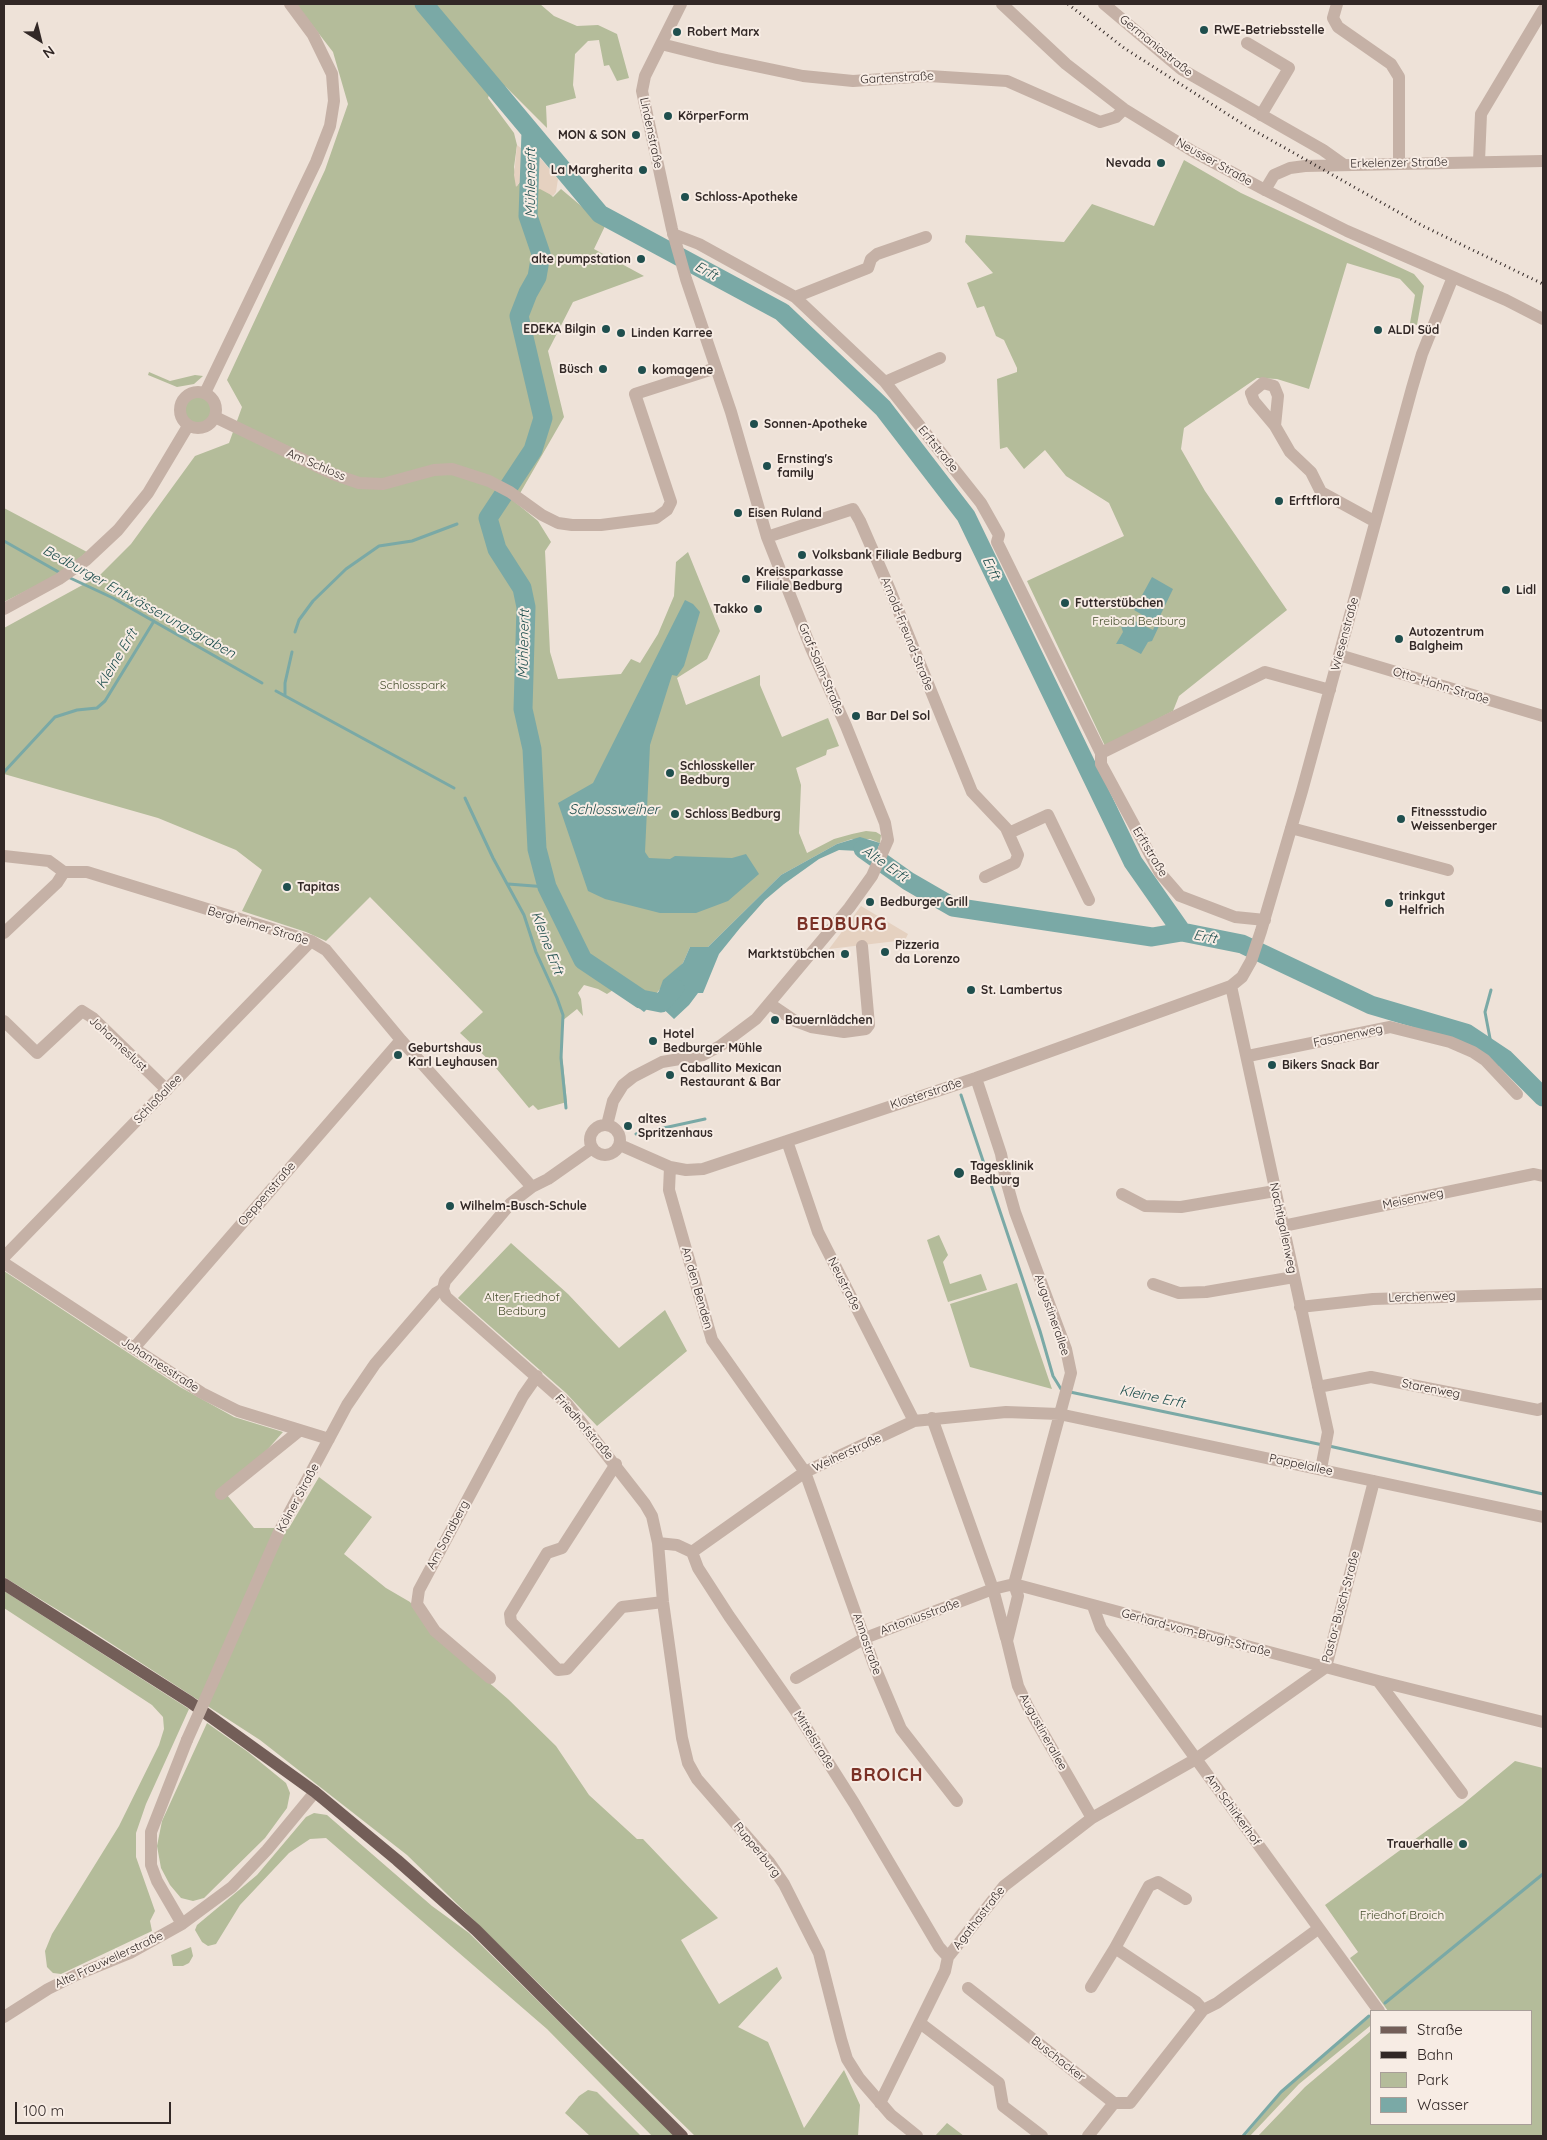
<!DOCTYPE html>
<html>
<head>
<meta charset="utf-8">
<style>
	body { margin:0 }
	#map { position:relative; width:1547px; height:2140px; overflow:hidden; background:#eee2d8; font-family:Quicksand,sans-serif }
	canvas { display:block }
	.frame { position:absolute; inset:0; border:5px solid #322826; pointer-events:none }
	.legend { position:absolute; left:1370px; top:2010px; width:162px; height:115px; box-sizing:border-box; background:#f7ece4; border:1px solid #a89e98; margin:0; padding:6px 9px; list-style:none; font-size:15px; color:#322826 }
	.legend li { display:flex; align-items:center; gap:10px; height:25px }
	.legend b { width:25px; border:1px solid #a89e98 }
	.north { position:absolute; left:15px; top:15px; width:50px; height:50px; -webkit-text-stroke:4px #f7ece4; paint-order:stroke; rotate:144deg; font-size:14px; font-weight:700; line-height:20px; text-align:center; color:#322826 }
	.north::after { content:''; display:block; margin:auto; width:18px; height:22px; background:#322826; clip-path:polygon(50% 0,100% 100%,50% 72%,0 100%) }
	.scale { position:absolute; left:15px; top:2102px; width:156px; height:22px; box-sizing:border-box; border:2px solid #322826; border-top:0; padding-left:6px; font-size:15px; line-height:18px; white-space:nowrap; color:#322826; -webkit-text-stroke:4px #f7ece4; paint-order:stroke }
</style>
</head>
<body>
<div id="map">
<canvas width="1547" height="2140"></canvas>
<div class="frame"></div>
<ul class="legend">
<li><b style="height:6px;background:#735e58"></b>Straße</li>
<li><b style="height:6px;background:#322826"></b>Bahn</li>
<li><b style="height:14px;background:#b4bc9a"></b>Park</li>
<li><b style="height:14px;background:#7aa9a6"></b>Wasser</li>
</ul>
<div class="north">N</div>
<div class="scale">100 m</div>
</div>
<script>
const c = document.querySelector('canvas').getContext('2d');
c.lineJoin = 'round';
function fillPath(path, color) { c.fillStyle = color; c.fill(path, 'evenodd'); }
const shape = rows => new Path2D(rows.map(r => 'M' + r).join(''));
function trace(path, color, width, dash) { c.strokeStyle = color; c.lineWidth = width; c.lineCap = dash ? 'butt' : 'round'; c.setLineDash(dash || []); c.stroke(path); }
function write(font, color, halo, rows, align = 'center') {
  c.font = font + ' Quicksand,sans-serif'; c.lineWidth = 4; c.setLineDash([]); c.textBaseline = 'middle'; c.strokeStyle = halo; c.fillStyle = color; for (const [text, x, y, turn = 0] of rows) {
    c.save(); c.translate(x, y); c.rotate((+turn || 0) * Math.PI / 180); c.textAlign = isNaN(turn) ? turn : align; if (halo) c.strokeText(text, 0, 0); c.fillText(text, 0, 0); c.restore();
  }
}
fillPath(shape([
	[296,4,540,4,554,16,577,26,598,25,617,34,629,78,617,81,609,65,604,66,599,40,588,41,575,54,573,85,576,98,546,106,547,128,506,87,494,81,488,98,514,133,517,145,514,167,517,186,525,175,533,175,553,197,561,189,605,226,594,249,644,276,573,302,548,351,564,417,515,502,538,521,551,542,545,551,550,652,558,679,621,674,631,659,640,663,658,634,674,596,676,562,688,552,720,631,707,659,677,678,686,705,760,675,760,685,782,737,828,718,839,746,827,750,826,755,796,768,801,785,799,833,807,853,834,839,852,834,866,831,876,832,881,835,880,843,870,839,852,839,837,844,781,875,708,947,690,947,683,963,654,996,643,997,619,986,607,994,598,989,584,985,578,993,581,999,583,1016,577,1009,562,1021,561,1045,567,1102,538,1110,533,1105,529,1108,491,1062,460,1033,483,1012,370,897,326,941,306,932,242,911,262,870,236,850,158,818,4,774,4,628,99,576,131,544,195,456,229,443,242,407,227,380,325,170,348,104,333,52],
	[1184,160,1241,193,1414,274,1424,286,1417,325,1410,323,1415,295,1400,279,1347,263,1309,389,1277,379,1257,378,1184,428,1181,449,1205,491,1287,610,1179,696,1173,711,1105,746,1027,581,1124,536,1109,503,1066,476,1045,450,1024,469,1007,447,1000,449,997,379,1017,372,1017,368,1004,340,996,336,984,306,977,308,967,283,993,273,965,242,966,235,1064,242,1092,204,1154,226],
	[149,372,170,381,195,375,203,376,194,384,177,387,148,375],
	'185 410a13 13 0 1 1 26 0a13 13 0 1 1-26 0Z',
	[4,508,87,552,59,574,4,602],
	[939,1235,948,1255,943,1262,950,1284,981,1274,987,1290,948,1302,927,1240],
	[511,1243,568,1294,619,1348,665,1310,687,1351,597,1426,566,1393,458,1298],
	[4,1271,180,1387,234,1417,283,1432,227,1495,254,1528,289,1528,319,1477,372,1517,344,1554,386,1588,410,1602,435,1636,508,1699,556,1746,589,1795,637,1839,643,1839,718,1918,681,1940,719,2004,777,1967,782,1978,738,2027,768,2042,804,2128,844,2070,860,2105,858,2136,695,2136,407,1855,260,1740,84,1626,4,1577],
	[1017,1283,1033,1333,1052,1389,970,1367,950,1304],
	[4,1591,189,1709,146,1804,136,1833,136,1857,155,1911,150,1921,152,1931,61,1974,53,1973,47,1967,45,1951,52,1934,119,1826,159,1745,164,1729,163,1717,152,1705,4,1608],
	[207,1723,248,1752,286,1783,290,1793,287,1808,265,1838,204,1898,193,1901,181,1898,170,1885,161,1868,157,1846,162,1821],
	[1515,1761,1543,1768,1543,2136,1258,2136,1305,2087,1371,2031,1371,2124,1531,2124,1531,2011,1388,2011,1350,1958,1358,1952,1325,1905,1462,1805],
	[314,1813,327,1815,432,1906,469,1933,675,2136,652,2136,547,2029,326,1838,310,1839,289,1853,240,1905,216,1944,208,1946,202,1942,195,1930,197,1925,257,1875,306,1817],
	[191,1947,193,1956,189,1963,183,1966,173,1966,171,1955],
	[1371,2016,1370,2026,1299,2084,1250,2136,1245,2136,1281,2093],
	[588,2090,597,2092,641,2136,590,2136,565,2113,579,2096],
	[947,2123,964,2136,935,2136]
]), '#b4bc9a');
fillPath(shape([
	[517,145,527,153,525,175,516,187,514,175],
	[535,152,558,179,556,192,553,196,540,189,532,191],
	[861,906,908,934,905,940,829,949]
]), '#e5d1c0');
fillPath(shape([
	[1152,577,1173,589,1159,618,1160,624,1152,641,1148,642,1141,654,1122,644,1116,644,1123,632,1120,623,1123,619,1129,618,1153,630,1156,623,1134,610],
	[685,600,693,604,700,612,684,666,677,676,672,675,650,745,645,852,649,858,670,859,675,856,732,858,746,854,759,874,728,901,696,913,660,913,605,899,588,891,558,803,593,783],
	[860,837,880,843,872,862,859,851,839,850,819,859,784,884,765,900,740,928,719,954,703,993,698,993,689,1005,674,1019,655,1001,644,1012,615,990,619,986,643,997,654,996,658,994,663,980,683,963,690,947,708,947,781,875,837,844]
]), '#7aa9a6');
trace(shape([
	[4,541,62,574],
	[68,577,113,598,262,683],
	[295,632,299,620,313,601,346,569,379,546,412,541,457,524],
	[276,691,454,788],
	[285,695,285,683,292,652],
	[4,772,55,717,77,710,97,708,105,701,154,621],
	[465,798,493,858,524,915,536,952,557,998,563,1015,561,1058,566,1108],
	[508,884,547,887],
	[1491,990,1485,1012,1492,1049],
	[961,1095,1040,1331,1053,1376,1061,1389,1064,1390],
	[636,1134,705,1119],
	[1070,1392,1323,1445],
	[1329,1446,1543,1494],
	[1385,2003,1543,1874],
	[1243,2136,1281,2092,1369,2016]
]), '#7aa9a6', 3);
trace(shape([
	[424,4,600,214,782,312,883,408,966,516,1133,862,1182,932,1242,944,1371,1005,1466,1033,1505,1059,1543,1097],
	[531,132,528,216,541,254,537,277,528,293,519,316,543,418,533,450,488,518,497,549,522,588,526,607,523,709,532,749,537,849,547,887,583,960,641,999,661,1003,675,988],
	[863,849,908,881,953,907,1152,937,1182,932]
]), '#7aa9a6', 19);
trace(shape([
	[1002,4,1066,64,1124,109,1194,152,1265,190,1347,231,1506,300,1543,319],
	[1104,4,1181,69,1323,150,1344,165],
	[1337,4,1333,18,1338,27,1391,64,1399,77,1399,163],
	[1247,43,1289,68,1261,115],
	[661,44,717,58,803,76,853,81,929,76,1007,81,1100,122,1116,117,1124,109],
	[1479,161,1481,114,1543,10],
	[1265,190,1274,175,1290,168,1305,166,1543,161],
	[673,234,699,244,795,297,885,382,981,503,999,535,997,542,1101,753,1101,764,1160,873,1180,896,1235,917,1265,920],
	[795,297,868,268,871,259,877,254,926,237],
	[885,382,940,358],
	'180 410a18 18 0 1 1 36 0a18 18 0 1 1-36 0Z',
	[205,393,316,162,330,126,334,101,332,74,313,35,290,4],
	[215,417,333,474,359,483,383,484,434,470,452,469,489,481,510,492,542,515,558,523,572,525,601,525,656,518,667,510,671,502,635,394,716,368],
	[1275,426,1254,401,1251,393,1263,383,1274,386,1278,396,1275,426,1290,452,1311,472,1321,492,1374,521],
	[767,537,853,509,860,521,890,590,972,792,1006,828,1018,855,1015,863,985,877],
	[4,609,59,579,86,560,118,530,148,493,188,426],
	[1339,655,1543,716],
	[1101,753,1265,672,1330,690],
	[1291,828,1448,870],
	[1009,833,1048,815,1089,900],
	[4,856,49,861,64,872,87,872,311,941,326,950,401,1040,532,1187],
	[4,933,57,883,64,872],
	[1231,986,1328,1432,1321,1469],
	[770,1004,795,1021,811,1027,844,1032,866,1029,869,1025,862,946],
	[4,1021,37,1053,82,1011,93,1018,167,1090],
	[1248,1056,1390,1027,1450,1042,1473,1052,1485,1060,1517,1094],
	[976,1078,1001,1154,1006,1180,1015,1212,1066,1349,1071,1373,1014,1584,1018,1596,1007,1641,1018,1686,1028,1707,1092,1818],
	'590 1140a15 15 0 1 1 30 0a15 15 0 1 1-30 0Z',
	[607,1125,613,1101,623,1085,633,1077,662,1062,703,1055,720,1046,756,1019,849,908,872,876,888,840,885,823,846,726,811,648,767,537,731,412,686,279,672,229,642,91,645,76,681,4],
	[787,1141,818,1232,914,1421],
	[620,1145,670,1167,686,1170,703,1169,976,1078,1231,986,1242,977,1251,961,1261,931,1302,791,1412,388,1422,354,1453,277],
	[670,1167,669,1190,712,1340,805,1472,874,1665,901,1729,957,1801],
	[1122,1194,1145,1206,1181,1207,1275,1191],
	[1283,1226,1534,1174,1543,1176],
	[4,1257,311,941],
	[4,1263,202,1393,238,1411,329,1439],
	[1153,1284,1179,1293,1206,1292,1294,1277],
	[443,1289,446,1297,567,1404,645,1504,652,1516,658,1543,663,1602,682,1738,688,1763,697,1779,769,1862,784,1884,819,1953,841,2039,847,2059,859,2078,891,2115,917,2136],
	[1300,1307,1373,1299,1543,1294],
	[134,1348,401,1040],
	[1318,1387,1371,1377,1538,1410,1543,1408],
	[616,1464,562,1548,547,1553,510,1614,511,1622,558,1670,567,1669,622,1607,663,1602],
	[221,1494,299,1431],
	[658,1543,677,1545,692,1552,805,1472,914,1421,1006,1412,1059,1414,1543,1517],
	[692,1552,698,1568,729,1616,795,1710,854,1803,939,1947,948,1957],
	[1093,1606,1101,1628,1379,2011],
	[1006,1638,993,1589,1014,1584,1378,1681,1543,1722],
	[490,1678,435,1631,417,1604,419,1590,523,1396,537,1376],
	[796,1678,865,1638,993,1589,932,1418],
	[1378,1681,1462,1793],
	[212,1684,279,1532,347,1405,375,1364,436,1293,443,1289,445,1281,511,1203,532,1187,548,1179,592,1148],
	[182,1924,157,1881,151,1865,151,1832,187,1740],
	[1115,1948,1149,1886,1158,1882,1186,1899],
	[1091,1987,1115,1948,1196,2002,1203,2010],
	[968,1988,1114,2103],
	[4,2017,48,1989,76,1975,130,1953,182,1924,232,1887,267,1850,315,1792],
	[920,2023,999,2083,1003,2106,1042,2136],
	[880,2103,945,1971,948,1957,1004,1886,1092,1818,1196,1759,1326,1667,1374,1481],
	[1114,2103,1130,2103,1203,2010,1217,2003,1318,1929],
	[1088,2136,1114,2103]
]), '#c5b1a6', 12);
trace(shape([
	[4,1584,190,1702,315,1792,397,1860,476,1930,682,2136]
]), '#735e58', 12);
trace(shape([
	[1068,4,1124,48,1246,126,1423,226,1543,284]
]), '#322826', 3, [1, 4]);
trace(shape([
	[187,1740,212,1684]
]), '#c5b1a6', 12);
for (const [x, y, r, color] of [
	[1204,30,5,"#1f4f4e"],
	[677,32,5,"#1f4f4e"],
	[668,116,5,"#1f4f4e"],
	[636,135,5,"#1f4f4e"],
	[1161,163,5,"#1f4f4e"],
	[643,170,5,"#1f4f4e"],
	[685,197,5,"#1f4f4e"],
	[641,259,5,"#1f4f4e"],
	[606,329,5,"#1f4f4e"],
	[1378,330,5,"#1f4f4e"],
	[621,333,5,"#1f4f4e"],
	[603,369,5,"#1f4f4e"],
	[642,370,5,"#1f4f4e"],
	[754,424,5,"#1f4f4e"],
	[767,466,5,"#1f4f4e"],
	[1279,501,5,"#1f4f4e"],
	[738,513,5,"#1f4f4e"],
	[802,555,5,"#1f4f4e"],
	[746,579,5,"#1f4f4e"],
	[1506,590,5,"#1f4f4e"],
	[1065,603,5,"#1f4f4e"],
	[758,609,5,"#1f4f4e"],
	[1399,639,5,"#1f4f4e"],
	[856,716,5,"#1f4f4e"],
	[670,773,5,"#1f4f4e"],
	[675,814,5,"#1f4f4e"],
	[1401,819,5,"#1f4f4e"],
	[287,887,5,"#1f4f4e"],
	[870,902,5,"#1f4f4e"],
	[1389,903,5,"#1f4f4e"],
	[885,952,5,"#1f4f4e"],
	[845,954,5,"#1f4f4e"],
	[971,990,5,"#1f4f4e"],
	[775,1020,5,"#1f4f4e"],
	[653,1041,5,"#1f4f4e"],
	[398,1055,5,"#1f4f4e"],
	[1272,1065,5,"#1f4f4e"],
	[670,1075,5,"#1f4f4e"],
	[628,1126,5,"#1f4f4e"],
	[959,1173,6,"#1f4f4e"],
	[450,1206,5,"#1f4f4e"],
	[1463,1844,5,"#1f4f4e"]
]) { const dot = new Path2D(); dot.arc(x, y, r, 0, 2 * Math.PI); c.fillStyle = color; c.fill(dot); trace(dot, '#f7ece4', 2); }
write('bold 12px', '#322826', '#f7ece4', [
	["RWE-Betriebsstelle",1214,30],
	["Robert Marx",687,32],
	["KörperForm",678,116],
	["MON & SON",626,135,"right"],
	["Nevada",1151,163,"right"],
	["La Margherita",633,170,"right"],
	["Schloss-Apotheke",695,197],
	["alte pumpstation",631,259,"right"],
	["EDEKA Bilgin",596,329,"right"],
	["ALDI Süd",1388,330],
	["Linden Karree",631,333],
	["Büsch",593,369,"right"],
	["komagene",652,370],
	["Sonnen-Apotheke",764,424],
	["Ernsting's",777,459],
	["family",777,473],
	["Erftflora",1289,501],
	["Eisen Ruland",748,513],
	["Volksbank Filiale Bedburg",812,555],
	["Kreissparkasse",756,572],
	["Filiale Bedburg",756,586],
	["Lidl",1516,590],
	["Futterstübchen",1075,603],
	["Takko",748,609,"right"],
	["Autozentrum",1409,632],
	["Balgheim",1409,646],
	["Bar Del Sol",866,716],
	["Schlosskeller",680,766],
	["Bedburg",680,780],
	["Fitnessstudio",1411,812],
	["Weissenberger",1411,826],
	["Schloss Bedburg",685,814],
	["Tapitas",297,887],
	["trinkgut",1399,896],
	["Helfrich",1399,910],
	["Bedburger Grill",880,902],
	["Pizzeria",895,945],
	["da Lorenzo",895,959],
	["Marktstübchen",835,954,"right"],
	["St. Lambertus",981,990],
	["Bauernlädchen",785,1020],
	["Hotel",663,1034],
	["Bedburger Mühle",663,1048],
	["Geburtshaus",408,1048],
	["Karl Leyhausen",408,1062],
	["Bikers Snack Bar",1282,1065],
	["Caballito Mexican",680,1068],
	["Restaurant & Bar",680,1082],
	["altes",638,1119],
	["Spritzenhaus",638,1133],
	["Tagesklinik",970,1166],
	["Bedburg",970,1180],
	["Wilhelm-Busch-Schule",460,1206],
	["Trauerhalle",1453,1844,"right"]
], 'left');
write('12px', '#322826', '#f7ece4', [
	["Germaniastraße",1156,46,39],
	["Gartenstraße",897,78,-3],
	["Lindenstraße",651,133,78],
	["Neusser Straße",1214,162,29],
	["Erkelenzer Straße",1399,163,-1],
	["Erftstraße",938,449,51],
	["Am Schloss",316,465,23],
	["Arnold-Freund-Straße",907,634,68],
	["Wiesenstraße",1345,634,-75],
	["Graf-Salm-Straße",821,669,67],
	["Otto-Hahn-Straße",1441,686,17],
	["Erftstraße",1150,852,59],
	["Bergheimer Straße",258,926,17],
	["Fasanenweg",1348,1036,-12],
	["Johanneslust",118,1044,43],
	["Klosterstraße",926,1094,-18],
	["Schloßallee",158,1099,-46],
	["Oeppenstraße",267,1194,-49],
	["Meisenweg",1413,1199,-12],
	["Nachtigallenweg",1283,1228,78],
	["Neustraße",844,1284,63],
	["An den Benden",697,1288,74],
	["Lerchenweg",1422,1297,-2],
	["Augustinerallee",1052,1315,71],
	["Johannesstraße",160,1365,33],
	["Starenweg",1431,1389,11],
	["Friedhofstraße",584,1427,49],
	["Weiherstraße",847,1453,-25],
	["Pappelallee",1301,1465,12],
	["Kölner Straße",298,1498,-62],
	["Am Sandberg",448,1535,-62],
	["Pastor-Busch-Straße",1341,1607,-75],
	["Antoniusstraße",920,1617,-20],
	["Gerhard-vom-Brugh-Straße",1196,1633,15],
	["Annastraße",867,1644,71],
	["Augustinerallee",1043,1732,61],
	["Mittelstraße",814,1740,58],
	["Am Schirkerhof",1233,1810,54],
	["Rupperburg",757,1850,51],
	["Agathastraße",979,1918,-52],
	["Alte Frauweilerstraße",109,1960,-25],
	["Buschacker",1058,2059,38]
]);
write('12px', '#454e2c', '#f7ece4', [
	["Freibad Bedburg",1139,621],
	["Schlosspark",413,685],
	["Alter Friedhof",522,1297],
	["Bedburg",522,1311],
	["Friedhof Broich",1402,1915]
]);
write('italic 14px', '#1f4f4e', '#f7ece4', [
	["Mühlenerft",531,183,-90],
	["Erft",706,271,28],
	["Erft",991,568,64],
	["Bedburger Entwässerungsgraben",139,602,29],
	["Mühlenerft",524,644,-89],
	["Kleine Erft",117,659,-59],
	["Schlossweiher",614,810],
	["Alte Erft",885,864,35],
	["Erft",1205,937,11],
	["Kleine Erft",547,943,69],
	["Kleine Erft",1152,1397,12]
]);
c.letterSpacing = '1px';
write('bold 18px', '#7a3126', '#f7ece4', [
	["BEDBURG",842,925],
	["BROICH",887,1776]
]);
c.letterSpacing = '0px';
</script>
</body>
</html>
